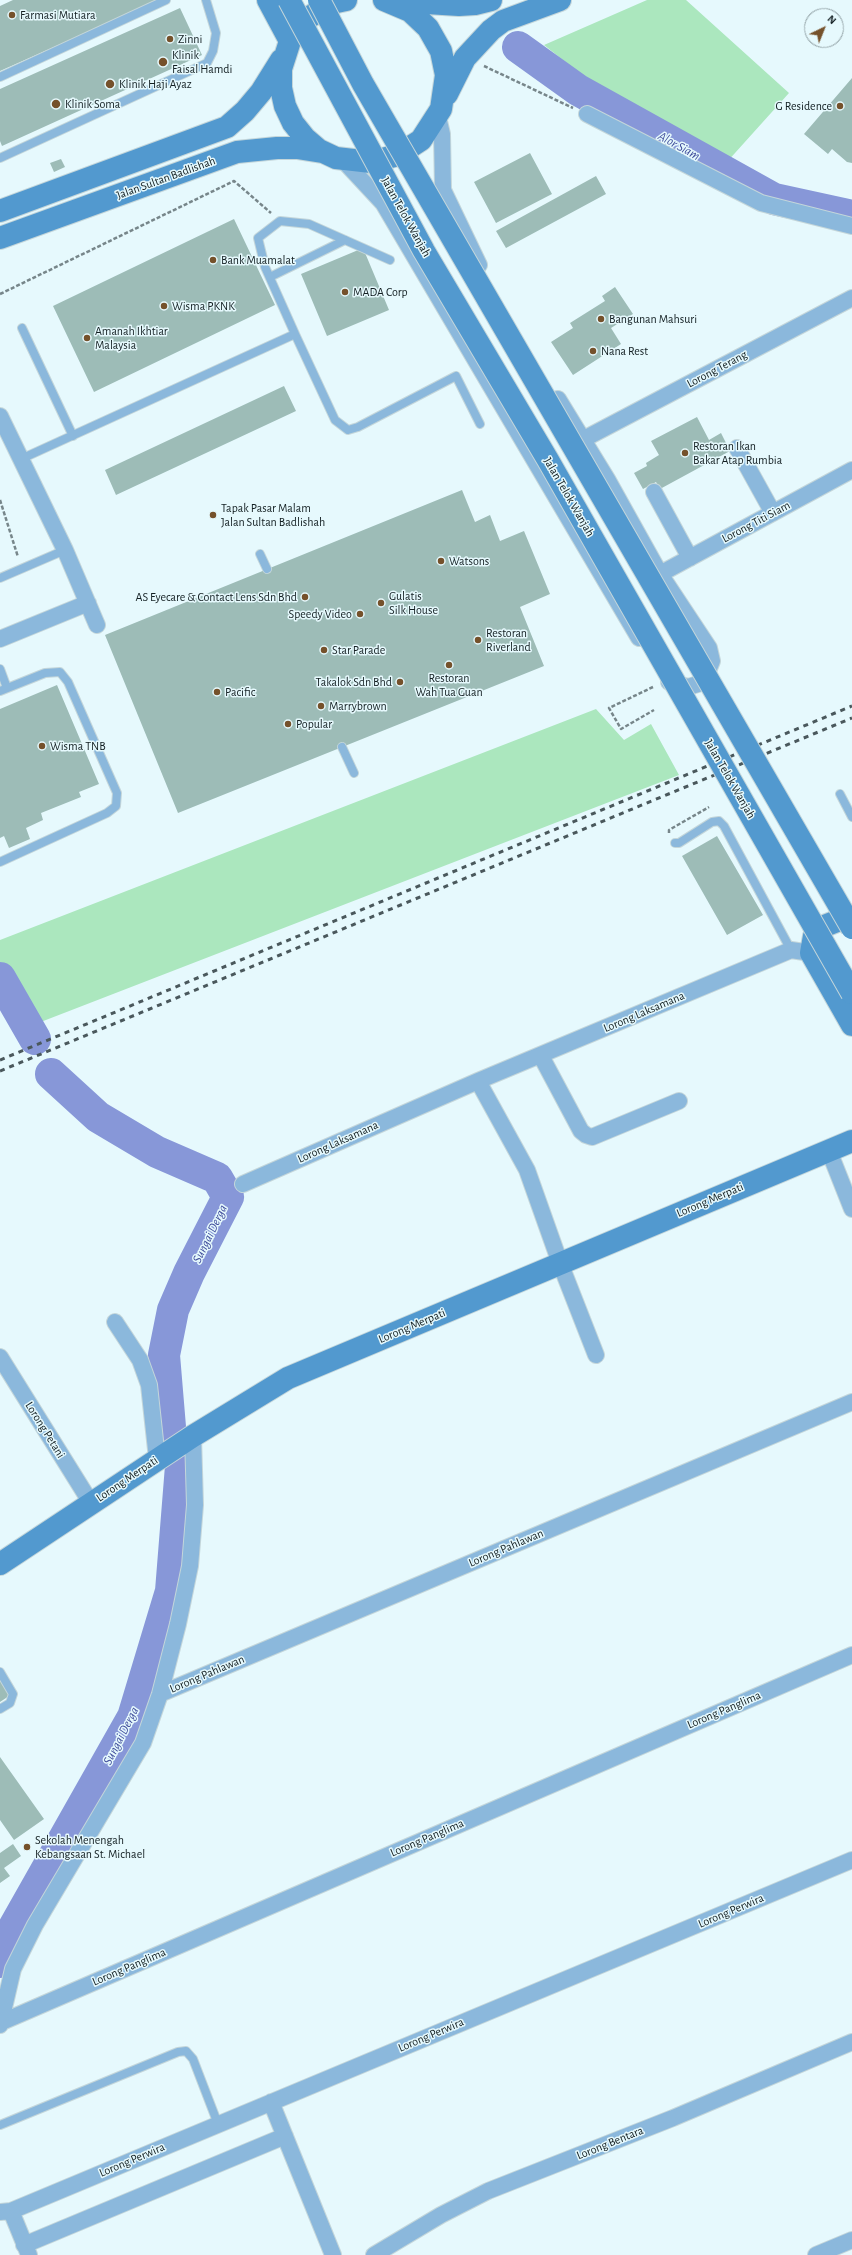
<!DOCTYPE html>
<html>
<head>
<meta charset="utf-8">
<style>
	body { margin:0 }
	#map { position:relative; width:852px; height:2255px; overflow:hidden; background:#e6f9fd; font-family:"Alegreya Sans",sans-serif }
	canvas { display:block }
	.north { position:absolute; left:804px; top:8px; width:40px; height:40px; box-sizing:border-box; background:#e6f9fd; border:1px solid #91a1a5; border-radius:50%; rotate:43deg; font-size:11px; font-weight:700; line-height:16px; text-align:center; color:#121e21 }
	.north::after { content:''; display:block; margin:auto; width:14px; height:18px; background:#75512b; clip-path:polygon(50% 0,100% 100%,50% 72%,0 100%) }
</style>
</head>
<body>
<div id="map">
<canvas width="852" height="2255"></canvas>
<div class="north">N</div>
</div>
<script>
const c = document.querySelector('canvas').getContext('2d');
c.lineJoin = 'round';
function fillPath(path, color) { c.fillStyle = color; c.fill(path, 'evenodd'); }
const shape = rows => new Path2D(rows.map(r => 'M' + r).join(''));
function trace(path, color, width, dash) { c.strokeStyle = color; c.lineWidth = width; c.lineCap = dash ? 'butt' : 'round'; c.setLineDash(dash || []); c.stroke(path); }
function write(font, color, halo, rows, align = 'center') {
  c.font = font + ' "Alegreya Sans",sans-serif'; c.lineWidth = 3; c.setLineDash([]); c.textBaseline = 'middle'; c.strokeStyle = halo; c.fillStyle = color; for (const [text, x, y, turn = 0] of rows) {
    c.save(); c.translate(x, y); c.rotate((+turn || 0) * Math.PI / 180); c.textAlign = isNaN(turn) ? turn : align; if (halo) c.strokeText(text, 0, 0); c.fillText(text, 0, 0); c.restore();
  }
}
fillPath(shape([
	[647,0,686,0,789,93,726,163,611,98,544,45],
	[596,709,624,740,651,724,679,775,33,1025,0,970,0,940]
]), '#abe7be');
trace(shape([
	[518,47,578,90,774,199,852,216],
	[0,978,35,1039],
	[51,1074,98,1117,157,1152,217,1178,228,1197,189,1273,173,1310,164,1355,171,1439],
	[0,1962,9,1936,133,1717,171,1591,181,1466]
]), '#8797d8', 32);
fillPath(shape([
	[13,0,160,0,0,71,0,6],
	[180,8,202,55,2,146,0,141,0,89],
	[852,78,852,163,847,162,832,149,828,154,804,134],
	[530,153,552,194,496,223,474,182],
	[61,159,65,167,54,172,50,163],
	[596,176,606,194,506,248,496,231],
	[234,219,275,305,94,392,53,306],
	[363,248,389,310,327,336,301,274],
	[615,287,633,314,611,328,621,344,573,375,551,342,573,328,570,323,605,301,602,296],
	[284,386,296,411,116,495,105,470],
	[697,417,709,440,721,433,730,451,660,489,656,482,643,489,634,473,647,466,646,463,659,455,651,441],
	[462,490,475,522,490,515,500,541,524,531,550,594,520,607,544,666,178,813,105,635],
	[57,685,99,784,79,792,81,797,41,813,43,820,26,828,30,839,9,848,4,836,0,838,0,709],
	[717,836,763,915,727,935,682,856],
	[0,1675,12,1694,0,1702],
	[0,1757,44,1819,14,1840,0,1820],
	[13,1844,21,1856,4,1868,10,1876,0,1883,0,1853]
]), '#9dbcb7');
const lane = shape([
	[0,77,166,0],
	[0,158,207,63,213,51,216,33,206,0],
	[270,277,345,240],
	[22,328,73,436],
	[295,334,265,267,258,238,280,221,309,224,390,260],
	[21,459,295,334,335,420,348,430,358,427,456,376,480,424],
	[260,554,267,569],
	[0,578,65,550],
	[0,669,7,688],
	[0,691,45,673,60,672,68,682,117,793,116,806,107,813,0,862],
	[342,747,354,773],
	[840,794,852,817],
	[675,843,679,843,712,822,719,821,724,826,791,950],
	[0,1672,13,1694,10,1703,0,1709],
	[0,2125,178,2052,186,2051,193,2059,218,2124]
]);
const street = shape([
	[587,114,761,203,852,226],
	[438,117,442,134,443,190,479,265],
	[343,160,383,203,639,638],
	[558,399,607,479,660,574,709,648,712,661,705,678,698,684,688,687,669,682],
	[0,416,65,550,97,625],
	[582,440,852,298],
	[737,448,773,513],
	[654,492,690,558],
	[660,574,852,470],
	[0,639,88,603],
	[541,1056,581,1131,586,1135,592,1137,679,1101],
	[478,1081,527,1170,560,1263,596,1355],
	[829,1151,852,1209],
	[243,1184,478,1081,791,950,811,953],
	[115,1322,140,1360,149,1385,157,1459],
	[0,1357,91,1503],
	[160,1694,852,1402],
	[2,2022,852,1655],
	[0,2025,13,1969,35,1925,143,1743,160,1694,178,1624,190,1566,195,1505,193,1436],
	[271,2102,333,2255],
	[11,2211,29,2255],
	[0,2212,11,2211,852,1860],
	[24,2245,285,2136],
	[374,2255,441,2215,488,2191,673,2118,852,2042],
	[816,2255,852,2240]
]);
const secondary = shape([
	[268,0,290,41],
	[346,0,332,3,308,18,290,41,281,69,281,88,285,106,293,123,305,138,319,150,336,158,371,162,398,155,421,140,441,109,446,75,441,51,428,28,410,11,384,0],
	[394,1,459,5,475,4,491,0],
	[447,94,465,58,491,30,503,21,560,0],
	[0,211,227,127,245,111,261,92,281,60],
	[0,238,237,152,277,148,297,148,322,152],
	[852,920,842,919,827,925,814,936,811,953,852,1025],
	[0,1564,193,1436,288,1378,852,1141]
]);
trace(lane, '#c4d6da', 10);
trace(street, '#c4d6da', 18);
trace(secondary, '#c4d6da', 24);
trace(shape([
	[484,66,573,108],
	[0,294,234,181,271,213],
	[0,500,18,557],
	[653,687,609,708,621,729,654,710],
	[669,833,669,830,709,807]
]), '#77868a', 2.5, [4, 2]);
trace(lane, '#8bb8dc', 8);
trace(street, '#8bb8dc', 16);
trace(secondary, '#5299cf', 22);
trace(shape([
	[0,1060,852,706],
	[0,1071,852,718]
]), '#4a585c', 3, [5, 5]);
const secondaryBridge = shape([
	[289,0,424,251,548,460,852,993],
	[319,0,363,84,852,928]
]);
trace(secondaryBridge, '#c4d6da', 24, []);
trace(secondaryBridge, '#5299cf', 22);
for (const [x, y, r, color] of [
	[12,15,4,"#75512b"],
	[170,39,4,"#75512b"],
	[163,62,5,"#75512b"],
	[110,84,5,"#75512b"],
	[56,104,5,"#75512b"],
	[840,106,4,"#75512b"],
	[213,260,4,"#75512b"],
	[345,292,4,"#75512b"],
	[164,306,4,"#75512b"],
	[601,319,4,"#75512b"],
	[87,338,4,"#75512b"],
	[593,351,4,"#75512b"],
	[685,453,4,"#75512b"],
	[213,515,4,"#75512b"],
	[441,561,4,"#75512b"],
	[305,597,4,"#75512b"],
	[381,603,4,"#75512b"],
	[360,614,4,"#75512b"],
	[478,640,4,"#75512b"],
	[324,650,4,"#75512b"],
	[449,665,4,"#75512b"],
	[400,682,4,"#75512b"],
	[217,692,4,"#75512b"],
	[321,706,4,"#75512b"],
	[288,724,4,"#75512b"],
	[42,746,4,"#75512b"],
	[27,1847,4,"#75512b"]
]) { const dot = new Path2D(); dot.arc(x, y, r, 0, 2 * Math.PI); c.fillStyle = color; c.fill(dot); trace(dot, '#e6f9fd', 1.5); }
write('12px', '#121e21', '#e6f9fd', [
	["Farmasi Mutiara",20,15],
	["Zinni",178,39],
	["Klinik",172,55],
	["Faisal Hamdi",172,69],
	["Klinik Haji Ayaz",119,84],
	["Klinik Soma",65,104],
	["G Residence",832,106,"right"],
	["Bank Muamalat",221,260],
	["MADA Corp",353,292],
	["Wisma PKNK",172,306],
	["Bangunan Mahsuri",609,319],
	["Amanah Ikhtiar",95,331],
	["Malaysia",95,345],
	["Nana Rest",601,351],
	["Restoran Ikan",693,446],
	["Bakar Atap Rumbia",693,460],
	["Tapak Pasar Malam",221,508],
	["Jalan Sultan Badlishah",221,522],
	["Watsons",449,561],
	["Gulatis",389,596],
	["Silk House",389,610],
	["AS Eyecare & Contact Lens Sdn Bhd",297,597,"right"],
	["Speedy Video",352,614,"right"],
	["Restoran",486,633],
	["Riverland",486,647],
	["Star Parade",332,650],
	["Restoran",449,678,"center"],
	["Wah Tua Guan",449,692,"center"],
	["Takalok Sdn Bhd",392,682,"right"],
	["Pacific",225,692],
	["Marrybrown",329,706],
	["Popular",296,724],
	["Wisma TNB",50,746],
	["Sekolah Menengah",35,1840],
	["Kebangsaan St. Michael",35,1854]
], 'left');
write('12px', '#121e21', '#e6f9fd', [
	["Jalan Sultan Badlishah",166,178,-20],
	["Jalan Telok Wanjah",406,217,61],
	["Lorong Terang",717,369,-28],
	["Jalan Telok Wanjah",569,497,60],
	["Lorong Titi Siam",756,522,-28],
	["Jalan Telok Wanjah",730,779,60],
	["Lorong Laksamana",644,1012,-23],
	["Lorong Laksamana",338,1142,-24],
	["Lorong Merpati",710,1200,-23],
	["Lorong Merpati",412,1326,-23],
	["Lorong Petani",45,1430,58],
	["Lorong Merpati",127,1479,-34],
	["Lorong Pahlawan",506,1548,-23],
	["Lorong Pahlawan",207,1674,-23],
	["Lorong Panglima",724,1710,-23],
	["Lorong Panglima",427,1838,-23],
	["Lorong Perwira",731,1911,-23],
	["Lorong Panglima",129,1967,-23],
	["Lorong Perwira",431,2035,-23],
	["Lorong Bentara",610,2143,-22],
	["Lorong Perwira",132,2160,-23]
]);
write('italic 13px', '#3f4c9b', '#e6f9fd', [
	["Alor Siam",679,146,29],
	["Sungai Derga",210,1234,-64],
	["Sungai Derga",121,1736,-63]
]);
</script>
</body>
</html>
